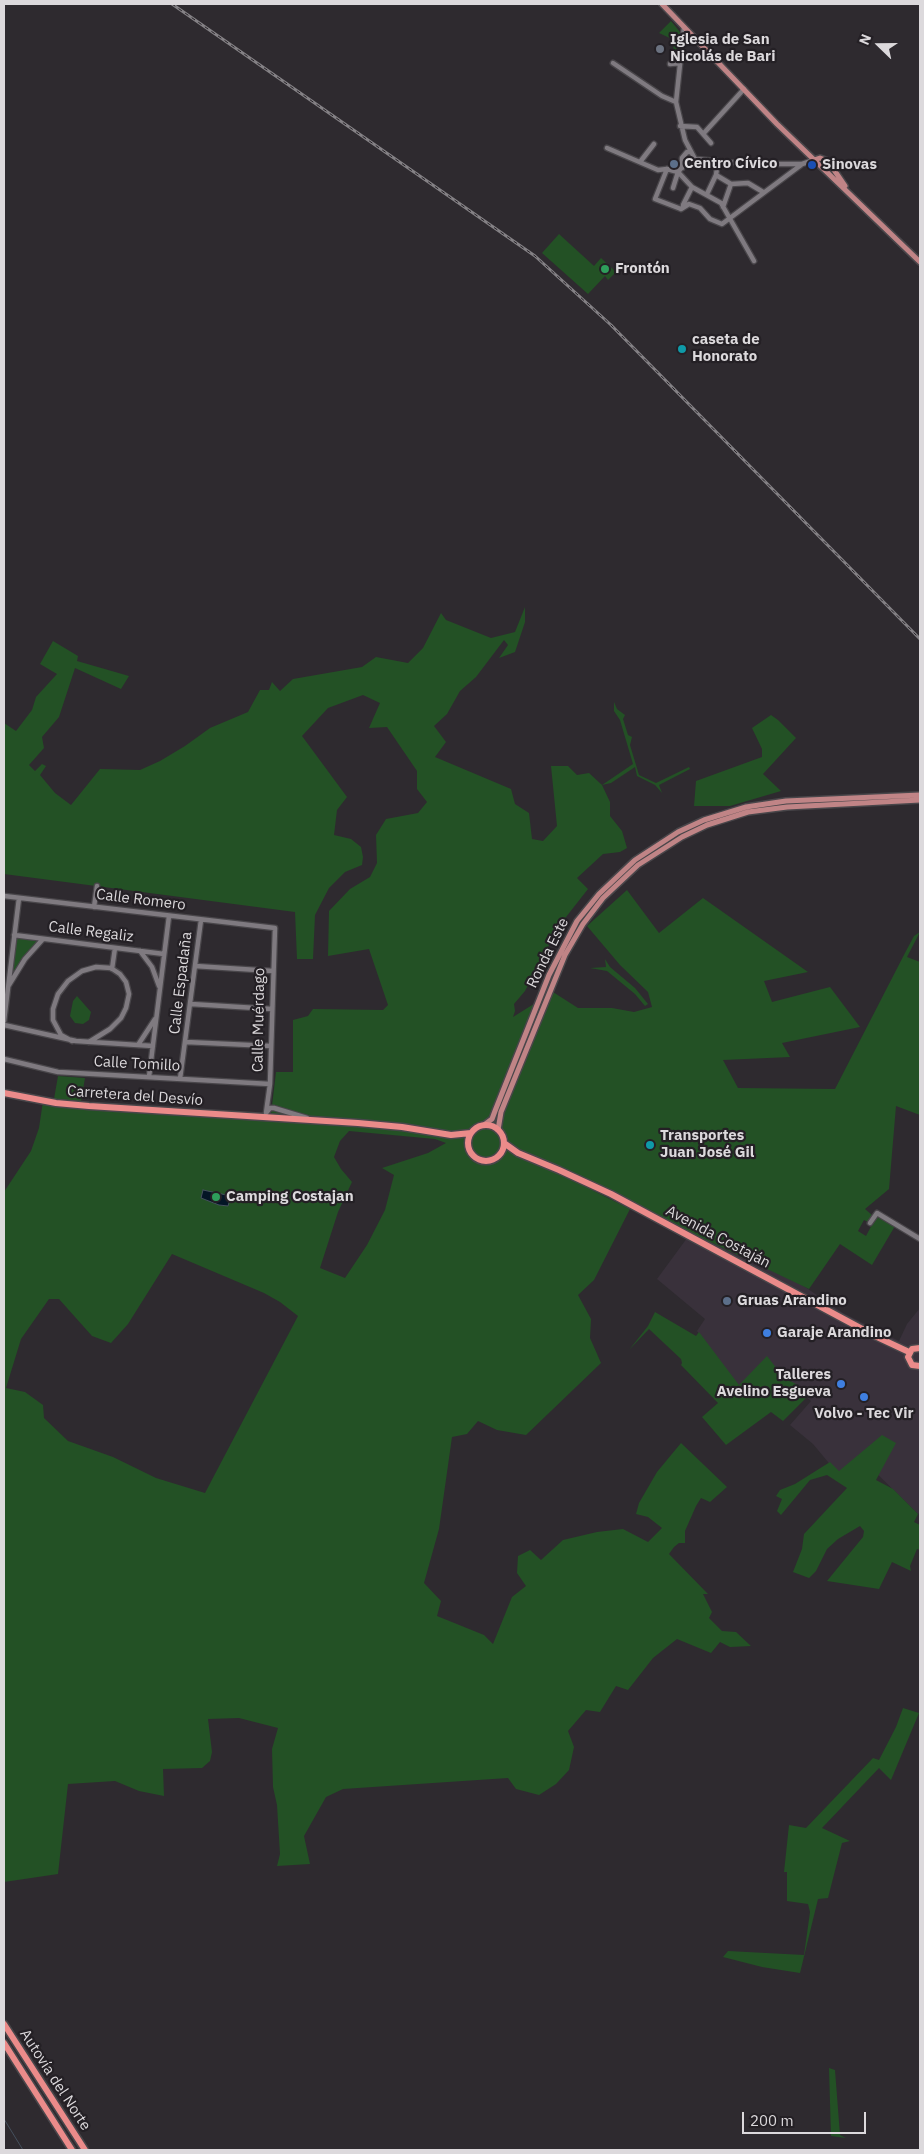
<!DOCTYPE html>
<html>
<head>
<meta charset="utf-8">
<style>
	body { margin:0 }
	#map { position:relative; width:924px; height:2154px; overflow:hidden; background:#2e2a2f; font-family:"IBM Plex Sans",sans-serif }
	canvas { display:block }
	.frame { position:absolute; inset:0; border:5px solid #dcd9dc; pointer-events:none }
	.north { position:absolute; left:854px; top:20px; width:50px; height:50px; -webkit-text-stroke:4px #242025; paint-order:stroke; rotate:292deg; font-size:14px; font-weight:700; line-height:20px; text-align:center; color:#dcd9dc }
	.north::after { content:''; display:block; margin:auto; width:18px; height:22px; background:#dcd9dc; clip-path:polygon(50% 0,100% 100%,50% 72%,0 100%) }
	.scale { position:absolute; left:742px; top:2112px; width:124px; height:22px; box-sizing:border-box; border:2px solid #dcd9dc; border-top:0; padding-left:6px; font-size:15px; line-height:18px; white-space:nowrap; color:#dcd9dc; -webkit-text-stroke:4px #242025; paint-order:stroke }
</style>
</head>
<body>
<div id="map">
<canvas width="924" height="2154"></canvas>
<div class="frame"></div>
<div class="north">N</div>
<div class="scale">200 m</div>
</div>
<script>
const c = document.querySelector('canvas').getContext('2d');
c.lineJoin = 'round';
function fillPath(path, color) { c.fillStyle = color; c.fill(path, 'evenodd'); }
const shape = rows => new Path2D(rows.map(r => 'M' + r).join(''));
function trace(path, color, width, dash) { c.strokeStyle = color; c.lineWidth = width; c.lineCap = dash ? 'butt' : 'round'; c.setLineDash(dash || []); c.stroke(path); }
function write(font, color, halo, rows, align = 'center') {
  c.font = font + ' "IBM Plex Sans",sans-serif'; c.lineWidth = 4.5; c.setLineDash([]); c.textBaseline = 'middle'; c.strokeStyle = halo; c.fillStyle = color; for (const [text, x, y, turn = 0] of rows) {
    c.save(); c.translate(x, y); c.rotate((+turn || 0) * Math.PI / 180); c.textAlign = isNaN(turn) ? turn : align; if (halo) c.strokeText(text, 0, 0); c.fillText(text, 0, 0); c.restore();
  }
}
fillPath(shape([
	[693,1230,763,1258,843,1313,899,1341,907,1324,920,1308,920,1513,918,1514,860,1457,838,1474,813,1444,790,1425,811,1401,766,1363,741,1389,697,1331,705,1319,657,1279]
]), '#39313b');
fillPath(shape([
	[671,21,680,32,677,61,672,62,673,54,675,54,673,51,674,40,659,33],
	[559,234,594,266,601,258,616,272,608,280,605,276,588,294,542,253],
	[525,607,525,622,515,652,499,658,508,645,504,640,476,677,460,691,447,714,434,726,446,742,435,757,511,789,515,804,529,813,532,839,543,841,557,826,551,766,568,766,577,775,589,773,602,785,633,764,620,720,614,711,614,702,617,709,625,715,623,719,628,735,632,737,630,745,639,775,656,783,689,767,690,769,659,785,662,793,655,785,637,776,635,767,611,783,602,785,610,802,610,816,622,831,627,848,620,852,603,854,577,878,588,889,559,926,525,991,514,1004,515,1011,513,1017,553,992,578,1008,612,1008,634,1012,652,1007,648,992,620,965,587,926,627,890,659,933,703,898,808,972,764,981,772,1002,830,987,860,1027,782,1043,790,1057,723,1060,738,1088,835,1089,906,951,914,936,920,932,907,957,920,962,920,1115,896,1106,889,1189,865,1209,872,1215,868,1222,864,1220,858,1231,866,1236,876,1217,878,1216,895,1226,872,1265,840,1244,809,1289,570,1175,594,1191,630,1209,594,1280,578,1295,591,1319,590,1338,601,1363,526,1435,497,1430,478,1421,467,1434,452,1437,439,1529,424,1583,441,1601,437,1616,484,1635,493,1644,512,1597,526,1586,517,1573,518,1556,530,1550,541,1560,563,1540,597,1532,623,1529,648,1542,662,1528,648,1517,636,1514,639,1503,657,1472,681,1443,727,1487,710,1502,701,1498,696,1506,685,1531,685,1543,679,1543,674,1547,669,1554,708,1594,703,1594,712,1612,709,1618,722,1631,736,1632,751,1646,730,1647,720,1642,711,1653,677,1639,653,1658,628,1690,616,1686,600,1712,586,1710,568,1731,574,1747,569,1770,556,1784,539,1795,516,1789,508,1778,343,1789,326,1797,304,1836,310,1864,277,1866,280,1854,277,1805,273,1787,272,1749,278,1728,239,1718,208,1719,212,1752,210,1761,202,1768,163,1769,164,1796,139,1791,115,1781,68,1784,58,1874,4,1882,4,1192,31,1151,39,1128,43,1101,274,1119,271,1114,276,1072,293,1072,293,1020,308,1016,313,1009,383,1010,388,1005,369,949,328,956,329,911,350,889,370,877,377,863,376,835,386,819,418,813,427,802,417,789,417,771,387,727,369,728,380,703,363,695,328,708,302,736,347,797,337,810,334,835,351,839,361,847,363,857,362,865,345,872,329,888,315,915,313,959,297,959,295,912,4,874,4,723,16,731,32,710,36,697,57,674,40,664,53,641,78,656,77,661,129,676,121,689,75,668,59,717,42,737,44,748,29,765,35,771,42,764,46,766,40,775,55,793,71,805,100,769,140,770,160,761,185,746,210,728,248,712,260,690,269,690,272,682,280,691,293,679,362,667,376,657,408,663,423,648,441,613,446,620,491,638,515,632],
	[349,1131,435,1139,446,1143,428,1153,382,1168,394,1175,385,1210,367,1245,345,1278,320,1268,338,1212,352,1182,341,1169,334,1157,340,1141],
	[172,1254,264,1293,280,1302,298,1316,205,1493,156,1478,113,1457,68,1441,44,1418,43,1405,25,1392,6,1388,21,1339,49,1299,59,1299,92,1336,111,1343,128,1324],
	[771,715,778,720,796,738,763,774,781,791,730,806,694,806,696,781,762,757,762,749,752,728],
	[16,937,39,941,23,959,13,974,11,972],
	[605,959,610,967,635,988,648,1004,645,1006,635,994,607,971,590,968,606,967],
	[77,996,91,1012,89,1020,83,1024,75,1023,70,1016,73,1001],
	[58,1076,85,1078,81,1101,54,1099],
	[655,1312,696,1336,699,1332,739,1385,767,1356,784,1378,798,1385,797,1388,810,1394,783,1421,771,1412,726,1445,702,1417,718,1403,681,1365,682,1363,681,1359,649,1329,629,1350,648,1326],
	[882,1435,896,1443,876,1480,893,1489,918,1514,914,1522,920,1525,920,1550,917,1549,910,1566,911,1571,892,1562,879,1589,827,1581,863,1537,864,1531,860,1526,838,1539,827,1549,816,1571,809,1578,793,1572,802,1549,804,1534,847,1488,827,1475,810,1480,781,1515,777,1511,782,1499,776,1496,780,1490,795,1484,830,1462,839,1471],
	[903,1708,919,1713,891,1780,879,1768,822,1828,850,1841,842,1843,828,1898,818,1899,800,1973,762,1967,723,1957,728,1951,804,1955,810,1912,808,1904,787,1901,787,1872,784,1872,789,1825,806,1828,873,1758,879,1760,896,1727],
	[829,2068,835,2070,840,2135,846,2138,831,2136]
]), '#235125');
const water = shape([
	[203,1190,231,1196,228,1206,219,1205,201,1198,203,1190]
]);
fillPath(water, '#041526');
trace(water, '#45505d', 1);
trace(shape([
	[4,2119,23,2150]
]), '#45505d', 1);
const minor = shape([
	[684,27,676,102,685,140,695,159],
	[613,63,662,96,676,102],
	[670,64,680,63],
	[680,126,697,127,711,143],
	[704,133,744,89],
	[607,148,658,170,667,169,678,172,687,162,695,159,747,164,802,164,814,160],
	[640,162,654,144],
	[682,168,682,158,687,152,690,152],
	[667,169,655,199,681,209],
	[678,172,692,187,721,203,754,261],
	[716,175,731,184,748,183,763,192],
	[673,188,678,172],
	[707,194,716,175,718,162],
	[683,205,692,187],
	[723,207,731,184],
	[681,209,689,204,700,208,710,219,722,224,801,165],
	[4,896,275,928,270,1084,266,1113],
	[94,907,97,886],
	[14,935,164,954],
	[140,951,152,967,159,986],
	[195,966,273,971],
	[112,969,115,948],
	[9,985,25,959,43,939],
	[191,1004,272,1009],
	[4,1021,19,898],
	[4,1025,76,1041,153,1046],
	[72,1041,61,1035,53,1020,53,1009,58,994,68,981,82,971,96,967,111,968,120,974,126,982,129,994,126,1008,121,1018,110,1029,89,1042],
	[186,1042,271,1046],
	[138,1045,155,1019],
	[4,1059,58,1072,270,1084],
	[149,1077,169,916],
	[180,1079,201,920],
	[266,1113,270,1108,274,1108,307,1118],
	[870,1223,877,1213,920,1239]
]);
const major = shape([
	[662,4,777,124,920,262],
	[814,160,820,158,828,161,845,186],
	[484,1125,492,1119,495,1111,549,975,577,921,599,894,635,860,678,832,704,820,746,807,786,801,920,795],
	[498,1130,501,1112,565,955,583,924,603,898,638,865,682,837,707,825,748,812,787,807,920,800]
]);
const highway = shape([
	[4,1093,56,1103,89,1106,358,1123,402,1127,451,1135,471,1133],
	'468 1143a18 18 0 1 1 36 0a18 18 0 1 1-36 0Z',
	[504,1143,518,1153,559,1170,611,1194,877,1337,909,1352],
	[920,1348,912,1349,908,1357,912,1365,920,1366],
	[4,2024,85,2150],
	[4,2043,72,2150]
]);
trace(minor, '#49464a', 7);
trace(major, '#49464a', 8);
trace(highway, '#49464a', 9);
trace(minor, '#7f7a80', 4.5);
trace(major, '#c08486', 5);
trace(highway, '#eb8b8a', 6);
const rail = shape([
	[172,4,535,256,611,325,920,639]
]);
trace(rail, '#848185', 3);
trace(rail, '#242025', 1, [4]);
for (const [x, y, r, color] of [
	[660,49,5,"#6b7280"],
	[674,164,5,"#5c6f8a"],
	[812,165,5,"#1a4fb4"],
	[605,269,5,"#2e9e5b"],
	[682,349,5,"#0f9aa8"],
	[650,1145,5,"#0f9aa8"],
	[216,1197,5,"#2e9e5b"],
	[727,1301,5,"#5c6f8a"],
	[767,1333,5,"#3f7fe0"],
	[841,1384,5,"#3f7fe0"],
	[864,1397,5,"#3f7fe0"]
]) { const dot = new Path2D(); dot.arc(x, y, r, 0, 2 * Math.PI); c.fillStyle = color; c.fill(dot); trace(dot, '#242025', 2); }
write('bold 15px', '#dcd9dc', '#242025', [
	["Iglesia de San",670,40],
	["Nicolás de Bari",670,57],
	["Centro Cívico",684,164],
	["Sinovas",822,165],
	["Frontón",615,269],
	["caseta de",692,340],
	["Honorato",692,357],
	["Transportes",660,1136],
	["Juan José Gil",660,1153],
	["Camping Costajan",226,1197],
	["Gruas Arandino",737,1301],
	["Garaje Arandino",777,1333],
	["Talleres",831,1375,"right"],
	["Avelino Esgueva",831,1392,"right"],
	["Volvo - Tec Vir",864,1414,"center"]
], 'left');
write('15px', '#dcd9dc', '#242025', [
	["Calle Romero",141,900,7],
	["Calle Regaliz",91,932,7],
	["Ronda Este",548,953,-64],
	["Calle Espadaña",181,983,-83],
	["Calle Muérdago",259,1020,-89],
	["Calle Tomillo",137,1064,3],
	["Carretera del Desvío",135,1096,4],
	["Avenida Costaján",718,1237,28],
	["Autovía del Norte",55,2080,57]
]);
</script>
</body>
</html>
